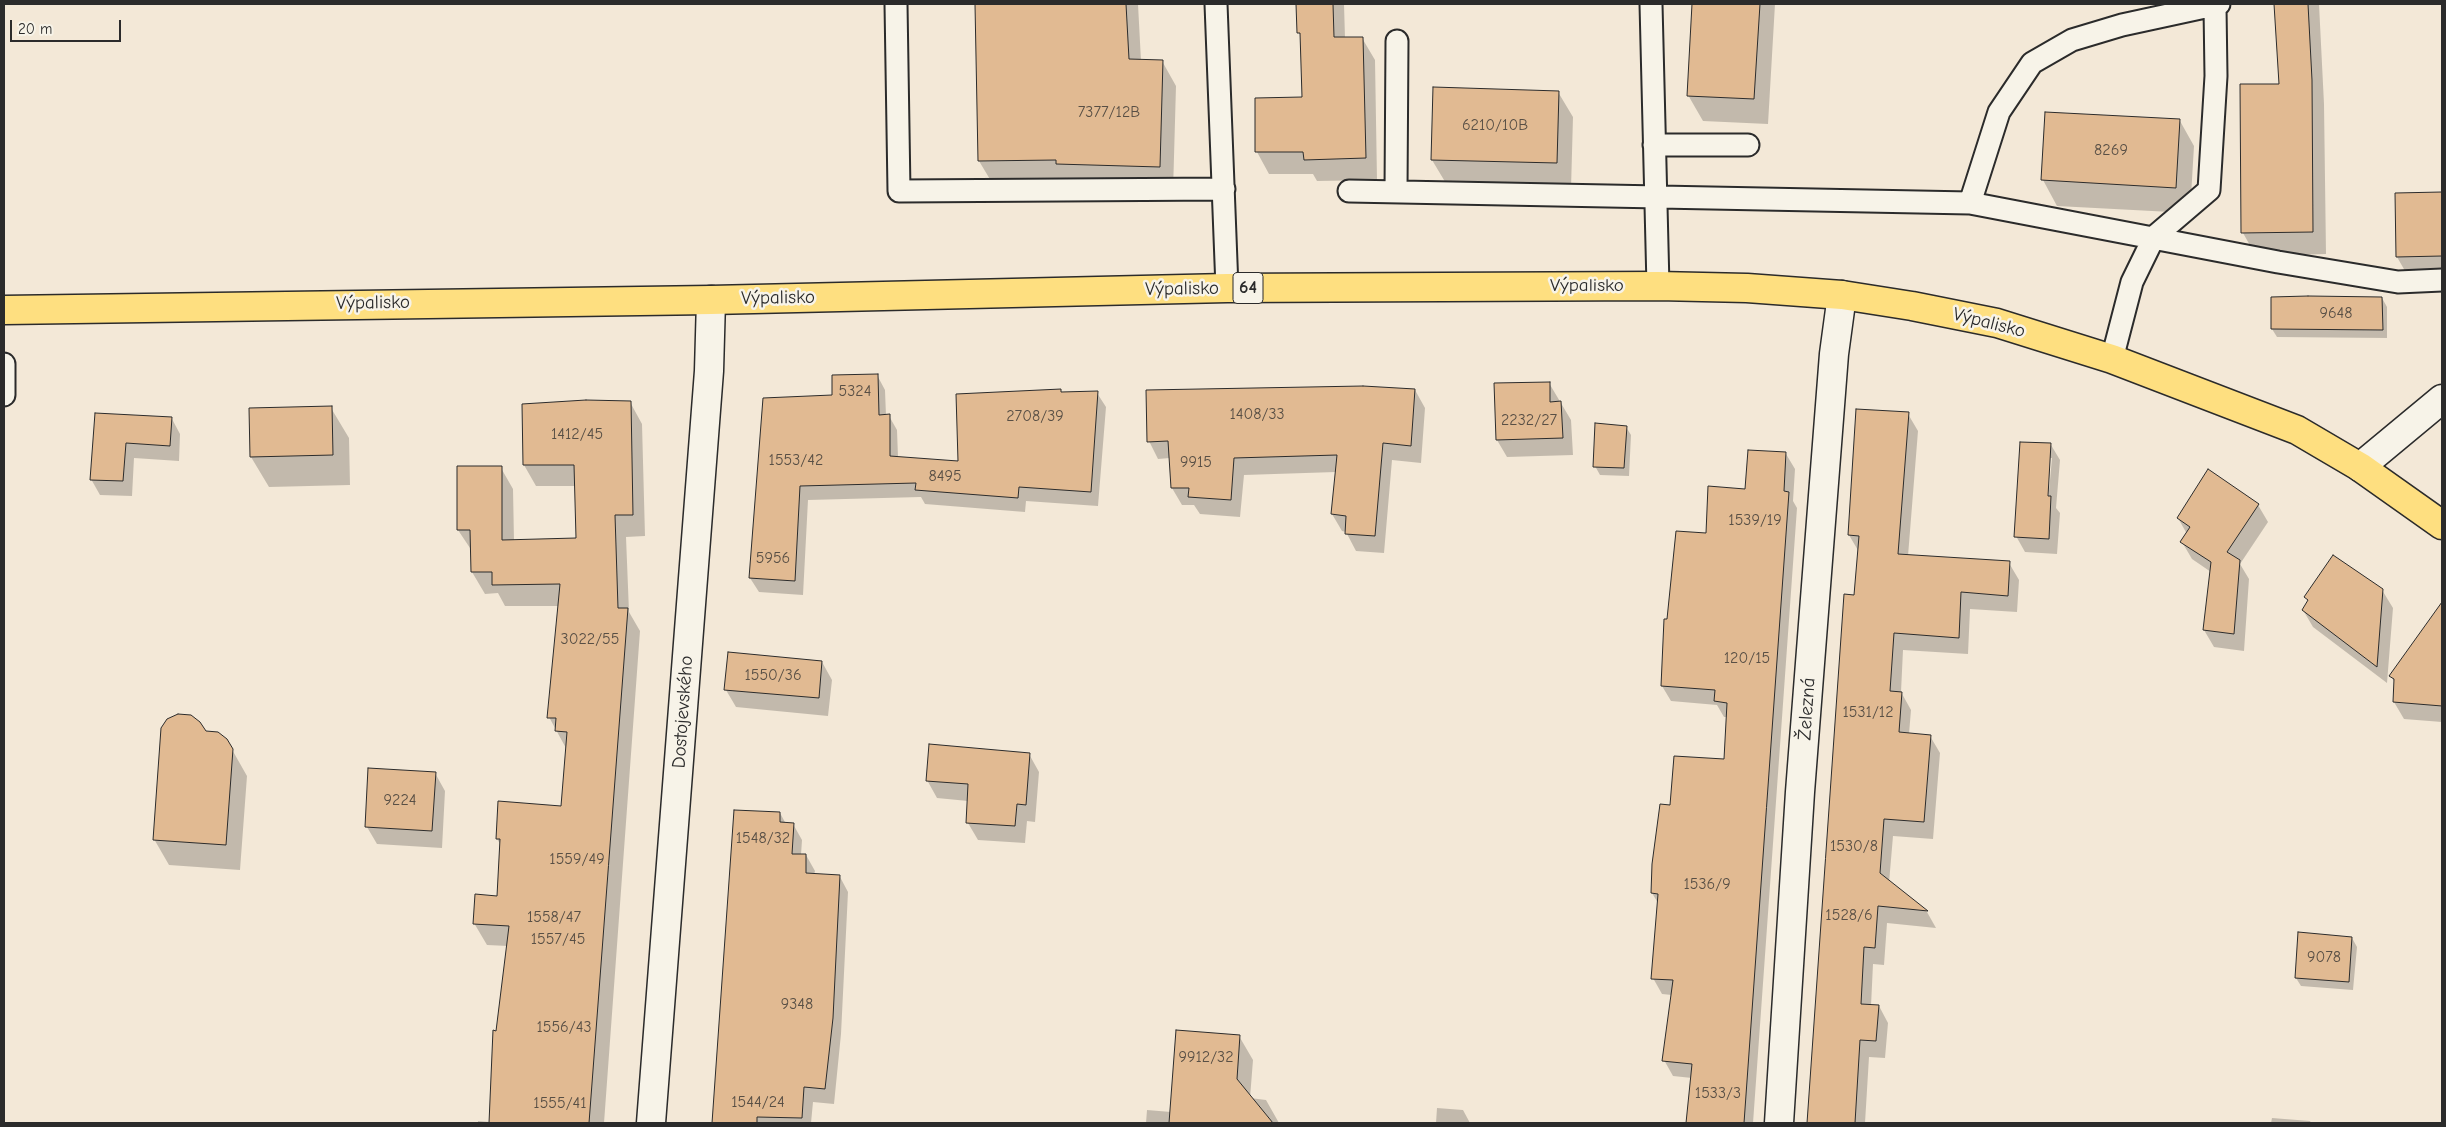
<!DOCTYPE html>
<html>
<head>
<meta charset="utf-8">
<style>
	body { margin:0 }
	#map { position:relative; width:2446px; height:1127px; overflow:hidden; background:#f3e8d7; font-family:"Comic Neue",sans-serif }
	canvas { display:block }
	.frame { position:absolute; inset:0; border:5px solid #2b2b2b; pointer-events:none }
	.scale { position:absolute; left:10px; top:20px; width:111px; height:22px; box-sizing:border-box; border:2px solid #2b2b2b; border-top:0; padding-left:6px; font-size:15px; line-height:18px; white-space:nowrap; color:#2b2b2b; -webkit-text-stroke:4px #f7f3e8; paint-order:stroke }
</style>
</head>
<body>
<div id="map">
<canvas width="2446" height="1127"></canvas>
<div class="frame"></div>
<div class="scale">20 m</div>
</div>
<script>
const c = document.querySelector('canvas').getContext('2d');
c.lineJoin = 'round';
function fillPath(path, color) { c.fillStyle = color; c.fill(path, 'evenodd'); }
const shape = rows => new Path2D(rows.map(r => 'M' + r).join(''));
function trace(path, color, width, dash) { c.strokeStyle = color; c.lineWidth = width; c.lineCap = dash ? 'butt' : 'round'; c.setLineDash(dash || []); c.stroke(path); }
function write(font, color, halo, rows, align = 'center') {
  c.font = font + ' "Comic Neue",sans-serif'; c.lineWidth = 5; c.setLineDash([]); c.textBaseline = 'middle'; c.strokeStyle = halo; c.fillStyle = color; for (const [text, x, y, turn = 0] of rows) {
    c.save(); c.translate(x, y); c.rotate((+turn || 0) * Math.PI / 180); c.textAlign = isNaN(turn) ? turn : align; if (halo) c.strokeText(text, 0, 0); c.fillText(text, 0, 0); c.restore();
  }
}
fillPath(shape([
	[976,4,1138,4,1141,61,1162,61,1176,86,1173,192,994,186,979,161],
	[1298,4,1344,4,1345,38,1362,38,1375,60,1377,180,1317,181,1313,174,1269,174,1257,152,1257,99,1303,99,1302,38,1299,33],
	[1694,4,1775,4,1768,124,1703,121,1688,95],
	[2276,4,2319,4,2324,104,2326,254,2256,256,2243,233,2280,85],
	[1558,92,1573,117,1571,189,1447,185,1432,160],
	[2180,121,2194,146,2190,213,2057,206,2043,180],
	[2442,194,2442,282,2412,283,2397,257,2396,195],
	[2382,298,2387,307,2387,338,2277,337,2272,329],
	[877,375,885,390,886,416,889,416,897,430,898,457,959,462,1097,393,1106,407,1098,506,1026,501,1025,512,925,504,921,497,808,500,803,595,759,592,750,578,834,396],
	[1549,383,1571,420,1573,455,1507,457,1497,440],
	[1415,390,1425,408,1421,463,1392,460,1384,553,1356,551,1346,532,1342,531,1332,514,1336,472,1244,475,1240,517,1200,514,1194,505,1182,505,1172,488,1170,458,1158,459,1149,441],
	[630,402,642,424,645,536,626,537,629,612,640,631,604,1123,478,1123,478,1121,490,1122,508,946,487,945,474,923,498,897,501,845,497,839,562,808,567,750,549,717,559,606,505,606,498,593,485,594,472,572,472,551,458,530,501,468,513,489,514,541,577,540,576,486,536,486,524,465],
	[331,408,349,438,350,485,269,487,251,457],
	[96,414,172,419,180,434,179,461,134,458,132,496,100,495,91,479],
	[1908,414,1918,431,1908,556,2009,563,2019,580,2017,612,1970,609,1968,654,1903,650,1901,692,1911,710,1909,734,1930,736,1940,753,1933,839,1893,836,1889,883,1927,912,1936,928,1887,923,1884,965,1873,964,1871,1006,1879,1006,1888,1023,1885,1058,1869,1057,1865,1123,1808,1123,1845,595,1855,597,1859,552,1849,535],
	[1626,427,1631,435,1629,476,1600,475,1595,466],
	[2051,445,2060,460,2056,508,2060,513,2057,554,2025,552,2016,536],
	[2049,458,2052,458,2048,502,2046,502],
	[1786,454,1795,469,1793,501,1797,508,1753,1123,1688,1123,1692,1078,1673,1076,1664,1060,1672,995,1662,994,1653,978,1658,903,1652,893,1671,807,1725,761,1728,717,1724,717,1717,705,1671,701,1662,686,1669,620,1707,535,1746,490],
	[2258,505,2268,522,2240,564,2249,579,2244,651,2214,647,2204,630,2211,572,2192,559,2182,542,2187,534,2178,518],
	[2382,590,2393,608,2387,683,2313,627,2303,610,2309,602,2306,597],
	[2429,622,2442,631,2442,722,2404,719,2394,702,2395,683,2391,676],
	[822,662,832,680,828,716,736,707,726,690],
	[205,733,226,739,247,776,240,870,169,865,154,839],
	[1029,754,1039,772,1035,822,1027,821,1025,843,978,840,968,823,968,801,937,798,927,780],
	[435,773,445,791,442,848,377,844,367,827],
	[735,811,780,813,786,824,793,824,802,840,801,855,806,855,815,871,814,875,840,877,848,892,841,1034,834,1104,813,1102,811,1123,713,1123],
	[2352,938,2357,947,2353,990,2301,986,2296,978],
	[1239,1036,1253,1060,1250,1098,1266,1100,1279,1123,1146,1123,1147,1110,1171,1112],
	[1437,1108,1463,1110,1470,1123,1436,1123],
	[2272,1118,2310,1121,2311,1123,2271,1123]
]), '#0003');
const building = shape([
	[975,4,1126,4,1129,59,1163,60,1160,167,1056,164,1056,160,978,161,975,4],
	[1296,4,1333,4,1334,37,1363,37,1366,158,1304,160,1303,152,1255,152,1255,98,1302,97,1300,33,1297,33,1296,4],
	[1692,4,1760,4,1754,99,1687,96,1692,4],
	[2274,4,2308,4,2312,80,2313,232,2241,233,2240,84,2279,84,2274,4],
	[1433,87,1559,91,1557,163,1431,160,1433,87],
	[2045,112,2180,119,2176,188,2041,180,2045,112],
	[2442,192,2442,256,2396,257,2395,193,2442,192],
	[2308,296,2382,297,2383,330,2271,329,2271,297,2308,296],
	[878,374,879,415,890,414,890,456,958,461,956,394,1061,389,1061,392,1098,391,1091,492,1019,487,1018,498,915,490,916,483,800,486,795,581,749,578,763,398,832,395,832,375,878,374],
	[1550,382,1550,402,1561,401,1563,438,1496,440,1494,383,1550,382],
	[1363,386,1415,389,1411,446,1383,443,1375,536,1345,534,1346,516,1331,514,1337,455,1234,458,1231,500,1188,497,1189,488,1171,488,1168,441,1147,442,1146,390,1363,386],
	[586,400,631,401,633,515,615,515,618,608,628,608,589,1123,489,1123,493,1030,496,1031,509,926,473,924,475,894,497,896,500,839,496,839,498,801,561,806,567,732,555,731,556,718,547,718,560,584,492,585,492,572,471,572,470,530,457,530,457,466,502,466,502,540,576,538,574,465,523,465,522,404,586,400],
	[332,406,333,455,250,457,249,408,332,406],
	[1856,409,1909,412,1898,554,2010,561,2008,596,1961,592,1959,638,1894,633,1890,691,1902,692,1899,732,1931,735,1924,822,1884,819,1880,873,1928,911,1878,906,1875,948,1864,947,1861,1004,1879,1005,1876,1041,1860,1040,1855,1123,1807,1123,1844,594,1854,595,1859,536,1848,535,1856,409],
	[95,413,172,417,170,446,126,443,123,481,90,480,95,413],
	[1595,423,1627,426,1624,468,1593,467,1595,423],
	[2020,442,2051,443,2048,496,2051,496,2049,539,2014,537,2020,442],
	[1748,450,1786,452,1784,491,1789,492,1744,1123,1686,1123,1692,1064,1662,1061,1673,980,1651,979,1658,894,1651,893,1652,864,1660,804,1670,805,1674,756,1724,759,1727,703,1714,701,1715,690,1661,686,1664,619,1667,619,1676,531,1706,533,1708,486,1745,489,1748,450],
	[2208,469,2259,504,2227,552,2240,560,2234,634,2203,630,2211,562,2180,542,2190,527,2177,518,2208,469],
	[2333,555,2383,589,2377,667,2302,610,2308,600,2304,597,2333,555],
	[2442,602,2442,706,2393,702,2394,679,2389,676,2442,602],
	[728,652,822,661,819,698,724,690,728,652],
	[178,714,191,715,200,722,206,731,218,732,227,739,233,749,226,845,153,840,161,728,167,719,178,714],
	[929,744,1030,753,1026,805,1017,804,1015,826,966,823,968,784,926,781,929,744],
	[368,768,436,772,432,831,365,827,368,768],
	[734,810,780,812,780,822,794,823,792,854,806,854,806,873,840,875,833,1018,825,1089,804,1087,802,1118,757,1117,757,1123,712,1123,734,810],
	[2298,932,2352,937,2349,982,2295,978,2298,932],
	[1176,1030,1240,1035,1237,1079,1273,1123,1169,1123,1176,1030]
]);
fillPath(building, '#e1ba92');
trace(building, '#2b2b2b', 1);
const lane = shape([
	[896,4,899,191,1224,189],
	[1216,4,1227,288],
	[1651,4,1658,286],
	[1654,145,1748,145],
	[1349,191,1970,203,2278,262,2398,282,2442,280],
	[1396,191,1397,41],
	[1970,203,1999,112,2032,63,2072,40,2122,25,2219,4],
	[2112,359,2132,282,2154,237,2209,190,2216,76,2215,7],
	[4,364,4,395]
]);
const street = shape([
	[2360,467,2442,399],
	[651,1123,709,371,711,300],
	[1779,1123,1800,792,1834,354,1842,295]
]);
const primary = shape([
	[4,310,711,300,1227,288,1658,286,1747,288,1842,295,1912,306,1997,323,2112,359,2297,430,2360,467,2442,525]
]);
trace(lane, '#2b2b2b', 25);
trace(street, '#2b2b2b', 31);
trace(primary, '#2b2b2b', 31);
trace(lane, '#f7f3e8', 21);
trace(street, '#f7f3e8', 28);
trace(primary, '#fedf80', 28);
write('16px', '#584f45', null, [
	["7377/12B",1109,112],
	["6210/10B",1495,125],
	["8269",2111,150],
	["9648",2336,313],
	["5324",855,391],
	["1408/33",1257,414],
	["2708/39",1035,416],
	["2232/27",1529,420],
	["1412/45",577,434],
	["1553/42",796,460],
	["9915",1196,462],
	["8495",945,476],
	["1539/19",1755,520],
	["5956",773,558],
	["3022/55",590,639],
	["120/15",1747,658],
	["1550/36",773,675],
	["1531/12",1868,712],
	["9224",400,800],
	["1548/32",763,838],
	["1530/8",1854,846],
	["1559/49",577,859],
	["1536/9",1707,884],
	["1528/6",1849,915],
	["1558/47",554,917],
	["1557/45",558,939],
	["9078",2324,957],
	["9348",797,1004],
	["1556/43",564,1027],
	["9912/32",1206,1057],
	["1533/3",1718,1093],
	["1544/24",758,1102],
	["1555/41",560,1103]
]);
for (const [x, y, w] of [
	[1248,288,30]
]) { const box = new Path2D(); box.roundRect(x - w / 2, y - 15.5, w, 31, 4); c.fillStyle = '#f7f3e8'; c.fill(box); trace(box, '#2b2b2b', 1); }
write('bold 18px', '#2b2b2b', null, [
	["64",1248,288]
]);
write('19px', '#2b2b2b', '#f7f3e8', [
	["Výpalisko",1587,286],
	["Výpalisko",1182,289,-1],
	["Výpalisko",778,298,-1],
	["Výpalisko",373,303,-1],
	["Výpalisko",1989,323,14],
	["Železná",1807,709,-86],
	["Dostojevského",683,712,-86]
]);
</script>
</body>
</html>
